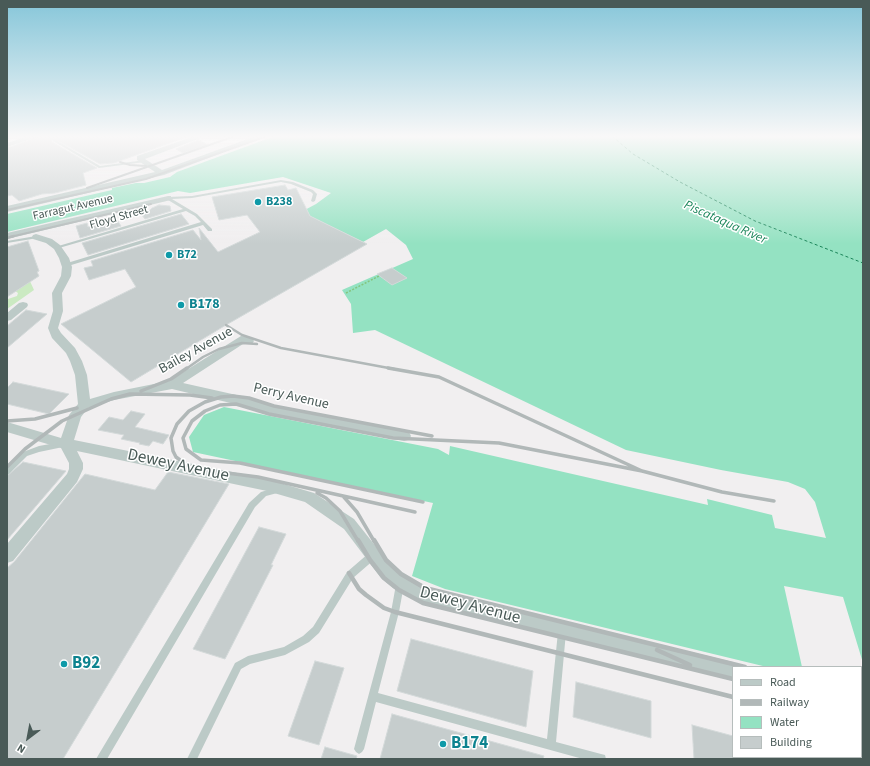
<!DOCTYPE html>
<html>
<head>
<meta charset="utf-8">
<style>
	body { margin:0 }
	#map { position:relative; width:870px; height:766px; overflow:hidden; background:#f1eff0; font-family:"Source Sans 3",sans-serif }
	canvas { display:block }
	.frame { position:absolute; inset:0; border:8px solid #495a57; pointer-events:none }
	.legend { position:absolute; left:732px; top:666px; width:130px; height:92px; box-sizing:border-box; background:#fff; border:1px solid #b6bdbc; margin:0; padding:5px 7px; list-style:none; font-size:12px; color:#495a57 }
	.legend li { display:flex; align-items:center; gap:8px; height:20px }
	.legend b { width:20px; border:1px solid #b6bdbc }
	.north { position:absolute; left:8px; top:718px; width:40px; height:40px; -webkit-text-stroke:3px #fff; paint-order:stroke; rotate:212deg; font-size:11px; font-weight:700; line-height:16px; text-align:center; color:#495a57 }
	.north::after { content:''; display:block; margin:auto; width:14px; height:18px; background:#495a57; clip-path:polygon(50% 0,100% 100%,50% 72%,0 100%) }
</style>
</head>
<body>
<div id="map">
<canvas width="870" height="766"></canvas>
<div class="frame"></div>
<ul class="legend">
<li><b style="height:5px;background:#bccac7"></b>Road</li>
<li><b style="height:5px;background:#b1b8b8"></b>Railway</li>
<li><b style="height:11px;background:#94e2c2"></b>Water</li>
<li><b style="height:11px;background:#c6cdcd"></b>Building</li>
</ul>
<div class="north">N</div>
</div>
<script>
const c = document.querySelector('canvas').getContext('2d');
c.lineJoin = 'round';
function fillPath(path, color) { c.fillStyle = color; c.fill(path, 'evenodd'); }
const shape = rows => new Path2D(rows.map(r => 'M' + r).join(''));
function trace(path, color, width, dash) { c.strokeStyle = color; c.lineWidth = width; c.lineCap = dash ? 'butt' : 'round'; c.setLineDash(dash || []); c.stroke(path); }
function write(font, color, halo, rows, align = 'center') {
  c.font = font + ' "Source Sans 3",sans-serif'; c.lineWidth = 3; c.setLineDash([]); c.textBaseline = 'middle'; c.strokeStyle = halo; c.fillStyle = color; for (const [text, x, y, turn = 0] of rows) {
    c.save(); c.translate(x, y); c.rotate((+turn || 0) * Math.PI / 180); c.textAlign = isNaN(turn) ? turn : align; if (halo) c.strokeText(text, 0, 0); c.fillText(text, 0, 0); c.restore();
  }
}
fillPath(shape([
	[29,279,34,290,7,309,8,299,17,296,18,293,15,291]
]), '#cbeac2');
fillPath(shape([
	[275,136,863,136,863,663,843,597,784,586,802,667,767,667,445,589,412,576,433,503,193,452,189,437,204,415,224,407,438,449,449,455,450,446,708,505,707,499,772,515,775,528,826,538,815,502,805,489,788,482,721,470,626,450,375,330,353,333,351,304,342,290,413,259,406,245,386,229,363,242,301,212,316,204,331,193,283,177,190,193,178,191,7,232,7,214,112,190,112,188,136,183,144,183,170,177,177,172]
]), '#94e2c2');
trace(shape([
	[612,136,633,154,680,182,755,221,863,263]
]), '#1a8559', 1, [3, 2.5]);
const building = shape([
	[41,136,189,136,114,163,100,164,53,138,52,139,52,142,97,168,83,173,86,185,55,193,42,194,19,201,12,195,7,196,7,148,41,136],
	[199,140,208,145,183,153,176,149,199,140],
	[285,185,288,190,296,188,310,216,367,244,226,325,131,382,61,324,136,287,125,269,89,280,84,268,93,266,91,261,193,230,201,240,199,228,218,252,260,232,247,215,219,220,212,197,285,185],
	[159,205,170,206,171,211,145,219,141,214,149,211,152,208,159,205],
	[181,214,189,224,88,255,82,243,181,214],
	[110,220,111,222,117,220,121,226,80,238,76,226,87,223,88,227,110,220],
	[28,241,39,271,37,272,39,276,7,297,7,247,28,241],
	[392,268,407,278,392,285,377,274,392,268],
	[26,310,47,314,7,348,7,326,26,310],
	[13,382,69,394,49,414,7,404,7,388,13,382],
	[131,411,145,414,135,427,169,435,163,444,153,441,149,446,139,444,140,443,121,439,124,435,98,430,109,417,123,420,131,411],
	[23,462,66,471,7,540,7,476,23,462],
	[168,472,229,484,63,759,7,759,7,568,14,562,85,474,155,490,168,472],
	[259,527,286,534,271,565,273,565,225,659,193,649,259,527],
	[411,639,533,671,526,727,397,691,411,639],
	[315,661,344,668,319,745,288,736,315,661],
	[576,682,651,701,651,738,573,717,576,682],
	[392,714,544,756,543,759,380,759,392,714],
	[692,725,733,736,733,759,694,759,692,725],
	[325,747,357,756,356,759,321,759,325,747]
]);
fillPath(building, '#c6cdcd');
trace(building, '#d3d9d9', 1);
trace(shape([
	[346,293,379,276]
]), '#85c47e', 1.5, [2, 1.5]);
fillPath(shape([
	[54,139,100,166,145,160,147,161,145,162,99,168,53,141,53,139,54,139],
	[281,180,293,182,313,190,317,194,315,201,313,202,311,201,313,194,311,192,291,184,281,182,192,198,172,199,197,214,212,229,212,231,208,231,203,225,68,266,64,266,64,264,201,222,195,216,186,211,59,248,57,248,55,247,183,209,168,200,166,198,167,197,192,196,281,180],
	[36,236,38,236,38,238,7,243,7,241,36,236],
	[61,442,63,443,64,445,63,447,39,452,27,456,9,474,7,475,7,468,23,452,39,446,61,442],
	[278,487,281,488,282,490,281,492,266,496,255,507,107,759,96,759,249,503,261,492,278,487],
	[372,552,375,553,376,556,375,559,353,578,319,633,309,642,285,655,250,664,241,669,197,759,187,759,235,663,248,656,284,647,303,636,313,627,347,572,369,553,372,552],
	[399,579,402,580,403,583,403,590,399,612,378,693,547,739,558,632,559,629,562,628,565,629,566,632,556,742,601,754,605,755,606,759,583,759,376,702,364,749,362,752,359,754,356,752,354,749,391,612,395,590,395,583,396,580,399,579],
	[764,757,774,757,774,759,764,759,764,757]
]), '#bccac7');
fillPath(shape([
	[29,136,40,136,7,147,7,143,29,136],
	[195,136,206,136,145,159,162,170,256,136,266,136,164,175,7,212,7,206,155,172,137,160,137,156,195,136],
	[168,196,171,196,171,200,7,239,7,233,168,196],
	[36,234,52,239,60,245,69,258,72,267,71,276,62,293,63,311,58,328,61,333,75,348,82,361,87,375,90,399,114,392,169,381,241,336,252,338,254,341,252,344,243,344,183,383,241,396,272,406,404,431,409,432,411,436,409,440,404,441,271,416,239,405,172,389,114,400,88,408,81,417,74,440,267,479,314,493,354,519,393,568,405,578,419,585,430,590,733,662,739,665,740,667,733,667,733,680,429,606,393,588,381,578,344,529,305,502,267,491,77,451,83,463,83,469,77,482,13,561,7,563,7,544,67,474,69,469,69,463,61,448,7,432,7,422,61,438,69,415,78,404,75,375,70,361,66,353,52,338,48,328,53,311,52,293,61,276,62,267,59,258,54,249,46,243,33,239,32,237,33,235,36,234],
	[23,302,27,303,28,305,27,307,11,320,7,321,7,313,19,303,23,302],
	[861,693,863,693,863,712,861,712,861,693]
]), '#bccac7');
trace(shape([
	[120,162,130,165,146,166],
	[87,188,235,136],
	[7,210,146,179,267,136],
	[10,237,151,204]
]), '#b1b8b8', 2);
trace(shape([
	[7,238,14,236],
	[226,325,242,335,281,348,394,369],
	[186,369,203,357,219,349,242,343,257,344]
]), '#b1b8b8', 2.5);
trace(shape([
	[388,368,439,377,642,471,722,492,774,501],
	[141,391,171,379,187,368],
	[7,421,35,419,77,408],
	[7,467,25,449,62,421,111,399,130,394,190,395,212,398],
	[317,493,326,498,340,511,358,541],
	[343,496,357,512,374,541],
	[423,502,240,463,201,460,186,449,183,438,192,421,205,411,220,405,236,404,269,414,393,438,499,443,642,471],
	[415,512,258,477,196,469,188,466,176,457,173,451,171,438,177,424,189,411,205,402,221,397,233,396,249,398,274,406,432,436]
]), '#b1b8b8', 3.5);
trace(shape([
	[358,540,370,560,384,578,399,590,423,603,733,679],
	[374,540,386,560,401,574,425,588,745,667],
	[349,573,359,589,366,595,384,608,395,612,733,697],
	[657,650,690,665],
	[861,696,863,697],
	[861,711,863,711],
	[861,729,863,729]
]), '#b1b8b8', 4.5);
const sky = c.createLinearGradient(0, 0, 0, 244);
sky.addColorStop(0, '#86c6d9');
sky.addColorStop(0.56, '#f9f8f8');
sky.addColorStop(1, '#f9f8f800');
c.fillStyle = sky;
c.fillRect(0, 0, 870, 244);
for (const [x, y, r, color] of [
	[258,202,4,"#0f9aa8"],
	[169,255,4,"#0f9aa8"],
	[181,305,4,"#0f9aa8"],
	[64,664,4,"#0f9aa8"],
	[443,744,4,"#0f9aa8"]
]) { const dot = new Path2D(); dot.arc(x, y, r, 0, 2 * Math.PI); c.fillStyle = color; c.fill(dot); trace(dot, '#fff', 1.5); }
write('bold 12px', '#0d838f', '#fff', [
	["B238",266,202],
	["B72",177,255]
], 'left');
write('12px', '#495a57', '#fff', [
	["Farragut Avenue",73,208,-13],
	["Floyd Street",119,218,-16]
]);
write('italic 13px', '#1a8559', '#fff', [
	["Piscataqua River",725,223,24]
]);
write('bold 14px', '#0d838f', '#fff', [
	["B178",189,305]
], 'left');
write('14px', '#495a57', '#fff', [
	["Bailey Avenue",196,351,-29],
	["Perry Avenue",291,397,13]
]);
write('17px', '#495a57', '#fff', [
	["Dewey Avenue",178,466,12],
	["Dewey Avenue",470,606,15]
]);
write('bold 17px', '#0d838f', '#fff', [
	["B92",72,664],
	["B174",451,744]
], 'left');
</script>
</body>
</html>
